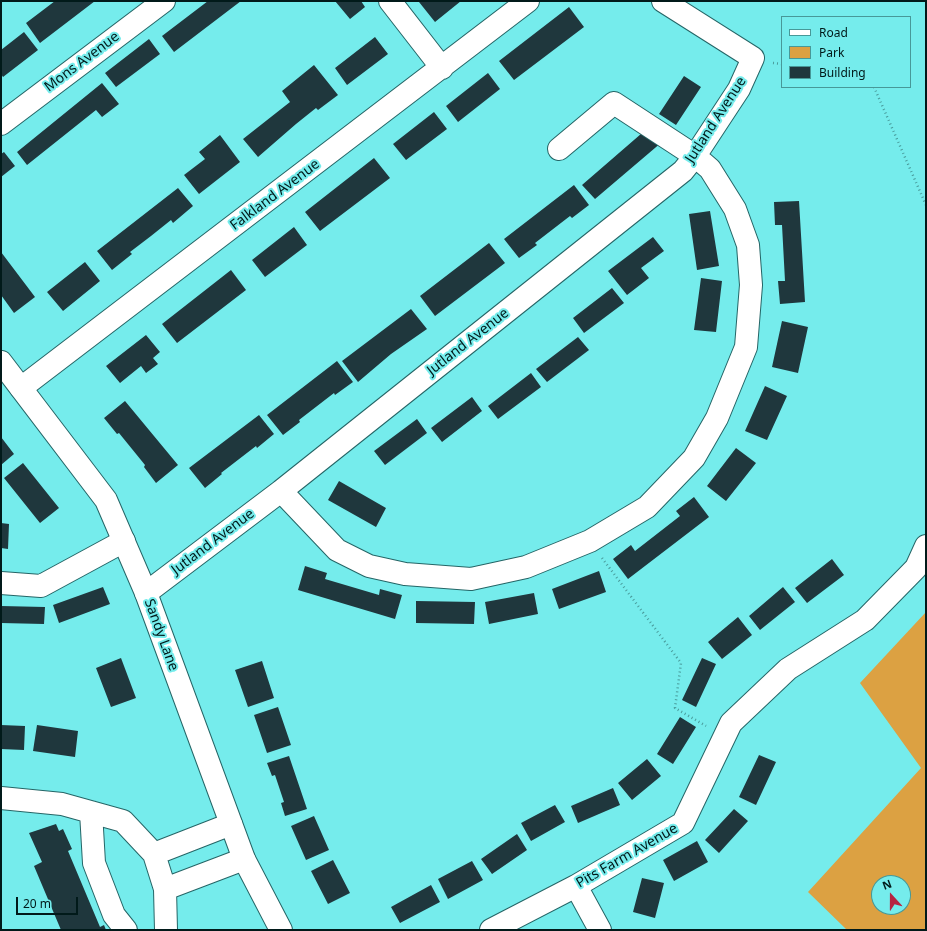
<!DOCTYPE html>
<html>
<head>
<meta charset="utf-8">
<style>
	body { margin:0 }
	#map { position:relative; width:927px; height:931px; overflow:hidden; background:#75ecec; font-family:"Noto Sans",sans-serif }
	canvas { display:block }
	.frame { position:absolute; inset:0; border:2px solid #011a1a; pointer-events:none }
	.legend { position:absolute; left:781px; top:16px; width:130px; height:72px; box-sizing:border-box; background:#75ecec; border:1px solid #479898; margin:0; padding:5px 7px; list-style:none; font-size:12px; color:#011a1a }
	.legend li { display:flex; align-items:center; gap:8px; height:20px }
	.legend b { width:20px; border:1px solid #479898 }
	.north { position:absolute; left:871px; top:875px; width:40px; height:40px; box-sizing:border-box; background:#75ecec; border:1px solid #479898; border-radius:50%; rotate:339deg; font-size:11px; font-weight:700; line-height:16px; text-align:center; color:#011a1a }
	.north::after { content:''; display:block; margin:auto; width:14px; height:18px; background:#b62441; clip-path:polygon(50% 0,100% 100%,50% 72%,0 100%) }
	.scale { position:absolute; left:16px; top:897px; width:62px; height:18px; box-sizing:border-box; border:2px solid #011a1a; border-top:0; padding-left:5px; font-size:12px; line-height:14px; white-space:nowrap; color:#011a1a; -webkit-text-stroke:3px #75ecec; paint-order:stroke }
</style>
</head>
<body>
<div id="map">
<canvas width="927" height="931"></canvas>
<div class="frame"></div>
<ul class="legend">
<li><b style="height:5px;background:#fff"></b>Road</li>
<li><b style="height:11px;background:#dca142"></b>Park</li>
<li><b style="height:11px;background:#1f373d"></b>Building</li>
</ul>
<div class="north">N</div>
<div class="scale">20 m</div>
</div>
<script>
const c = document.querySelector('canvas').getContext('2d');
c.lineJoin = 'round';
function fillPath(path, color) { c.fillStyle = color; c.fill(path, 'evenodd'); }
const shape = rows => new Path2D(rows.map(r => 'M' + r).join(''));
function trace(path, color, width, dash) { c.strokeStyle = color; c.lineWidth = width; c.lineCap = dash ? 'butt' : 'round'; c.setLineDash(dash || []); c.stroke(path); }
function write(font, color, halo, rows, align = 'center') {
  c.font = font + ' "Noto Sans",sans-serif'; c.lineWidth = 4; c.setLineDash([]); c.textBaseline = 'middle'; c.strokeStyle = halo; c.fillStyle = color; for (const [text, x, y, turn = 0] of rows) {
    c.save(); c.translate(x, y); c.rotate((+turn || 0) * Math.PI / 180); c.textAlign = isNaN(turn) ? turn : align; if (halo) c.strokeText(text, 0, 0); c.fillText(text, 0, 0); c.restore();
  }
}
fillPath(shape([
	[926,612,926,930,847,930,808,892,921,768,860,683],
	[879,883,903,883,903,907,879,907]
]), '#dca142');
fillPath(shape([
	[55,1,95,1,40,43,26,23],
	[208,1,241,1,174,52,162,36],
	[335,1,361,1,365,7,350,19],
	[421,1,461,1,435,22,419,2],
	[569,7,584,27,514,80,499,61],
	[24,32,38,50,3,77,1,74,1,50],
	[375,37,388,54,347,85,335,68],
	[149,39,160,54,116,87,105,73],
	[314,65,338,95,318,110,316,108,296,124,258,157,243,139,290,102,282,91],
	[488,73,500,89,458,122,446,106],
	[684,76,701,87,676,125,659,114],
	[102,83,119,104,102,117,96,110,27,165,17,152],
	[434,112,447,129,406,160,393,144],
	[649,127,662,142,595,199,582,185],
	[220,135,240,162,199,194,184,175,205,159,199,152],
	[4,152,15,166,1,177,1,154],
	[374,158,390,178,320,231,305,212],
	[574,185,589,205,572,218,570,216,535,243,537,245,519,258,504,239],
	[178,188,193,206,173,223,171,220,151,236,130,252,132,254,112,270,97,251],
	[799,201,805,302,780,304,778,281,785,281,782,225,775,225,774,202],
	[710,211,719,266,697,270,689,214],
	[294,227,307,245,265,277,252,260],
	[653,237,664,251,641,268,649,278,627,295,608,271],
	[489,243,505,263,435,316,420,296],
	[1,252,35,297,14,313,1,295],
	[85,262,100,281,63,311,47,292],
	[231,270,246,290,177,343,162,324],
	[701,278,722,281,716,332,694,330],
	[612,288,624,303,584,333,573,318],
	[411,309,427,329,391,354,358,382,342,361],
	[782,321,808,327,798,373,772,367],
	[146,335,160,352,153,358,158,364,146,373,141,366,120,383,106,366],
	[578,337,589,350,547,382,536,369],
	[337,361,353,382,335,395,334,393,299,420,300,422,283,435,267,415],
	[531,373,541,387,498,419,488,406],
	[765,386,787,396,767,440,745,431],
	[472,397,482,411,442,442,431,428],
	[125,401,178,465,156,483,144,467,145,465,119,433,117,434,104,418],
	[259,415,274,434,257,448,256,446,221,473,222,474,205,488,189,468],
	[417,419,427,433,385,465,374,451],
	[1,437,14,454,1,465],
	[736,448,756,463,726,501,707,486],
	[23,463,59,508,40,523,4,478],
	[339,481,386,508,376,527,328,500],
	[694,497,709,517,628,579,613,559,631,545,635,551,680,516,676,511],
	[1,523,9,524,8,549,1,548],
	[832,559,844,575,807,603,795,588],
	[305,566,327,573,325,579,379,595,380,589,402,595,395,619,298,590],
	[599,571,606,592,559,609,552,589],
	[103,587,110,604,59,623,53,605],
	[783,587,795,602,760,630,749,616],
	[534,593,538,614,489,624,485,602],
	[416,601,475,602,474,624,416,623],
	[1,606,45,607,44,624,1,623],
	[738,617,752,635,722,659,708,642],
	[121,658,136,698,111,707,96,668],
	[702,658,716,664,696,707,682,700],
	[262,661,274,698,248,707,235,670],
	[278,707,291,745,267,753,254,715],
	[680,717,696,727,673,764,657,754],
	[1,725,25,726,24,750,1,749],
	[37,725,78,731,75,757,33,751],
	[759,755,776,762,756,805,739,797],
	[289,756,307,809,285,816,281,803,284,802,275,775,272,776,267,763],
	[647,759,661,776,632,800,618,783],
	[613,788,620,805,578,823,571,806],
	[555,805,565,822,531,841,521,823],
	[734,809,748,821,719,853,705,840],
	[314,816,329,850,306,860,291,826],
	[56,824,59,831,63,829,72,849,68,851,100,927,104,925,106,930,61,930,34,866,42,862,29,833],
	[517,834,527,850,492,874,481,859],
	[697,841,708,862,674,881,663,860],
	[333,860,350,893,328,904,311,871],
	[472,861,483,880,448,899,438,879],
	[642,878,664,883,655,918,633,912],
	[431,885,440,902,400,923,391,907]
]), '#1f373d');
const minor = shape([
	[390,1,442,68],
	[1,124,164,1],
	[21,388,528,1],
	[281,491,337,550,369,566,405,574,471,579,526,567,590,541,647,507,694,458,717,418,746,347,751,285,748,245,735,209,710,169,695,156,614,103,559,149],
	[1,583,41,586,124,541],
	[146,593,281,491,683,171,695,156,739,89,753,58,663,1],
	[1,798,62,804,123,821,154,854,165,889,166,930],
	[91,812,94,863,114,915,126,930],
	[154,854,231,824],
	[576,886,600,930],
	[165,889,244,859],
	[491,930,576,886,683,823,731,723,788,669,865,620,916,568,926,546]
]);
const major = shape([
	[1,362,106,500,146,593,244,859,281,930]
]);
trace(minor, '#256566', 24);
trace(major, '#256566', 24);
trace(shape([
	[773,63,782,64],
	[874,87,926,205],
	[602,558,681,663,675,708,706,726]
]), '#499c9c', 2.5, [1, 3]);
trace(minor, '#fff', 22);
trace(major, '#fff', 22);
write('14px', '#011a1a', '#75ecec', [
	["Mons Avenue",82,62,-37],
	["Jutland Avenue",716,120,-57],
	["Falkland Avenue",275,195,-37],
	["Jutland Avenue",468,342,-38],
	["Jutland Avenue",213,542,-37],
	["Sandy Lane",161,635,70],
	["Pits Farm Avenue",627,856,-30]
]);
</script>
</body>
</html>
